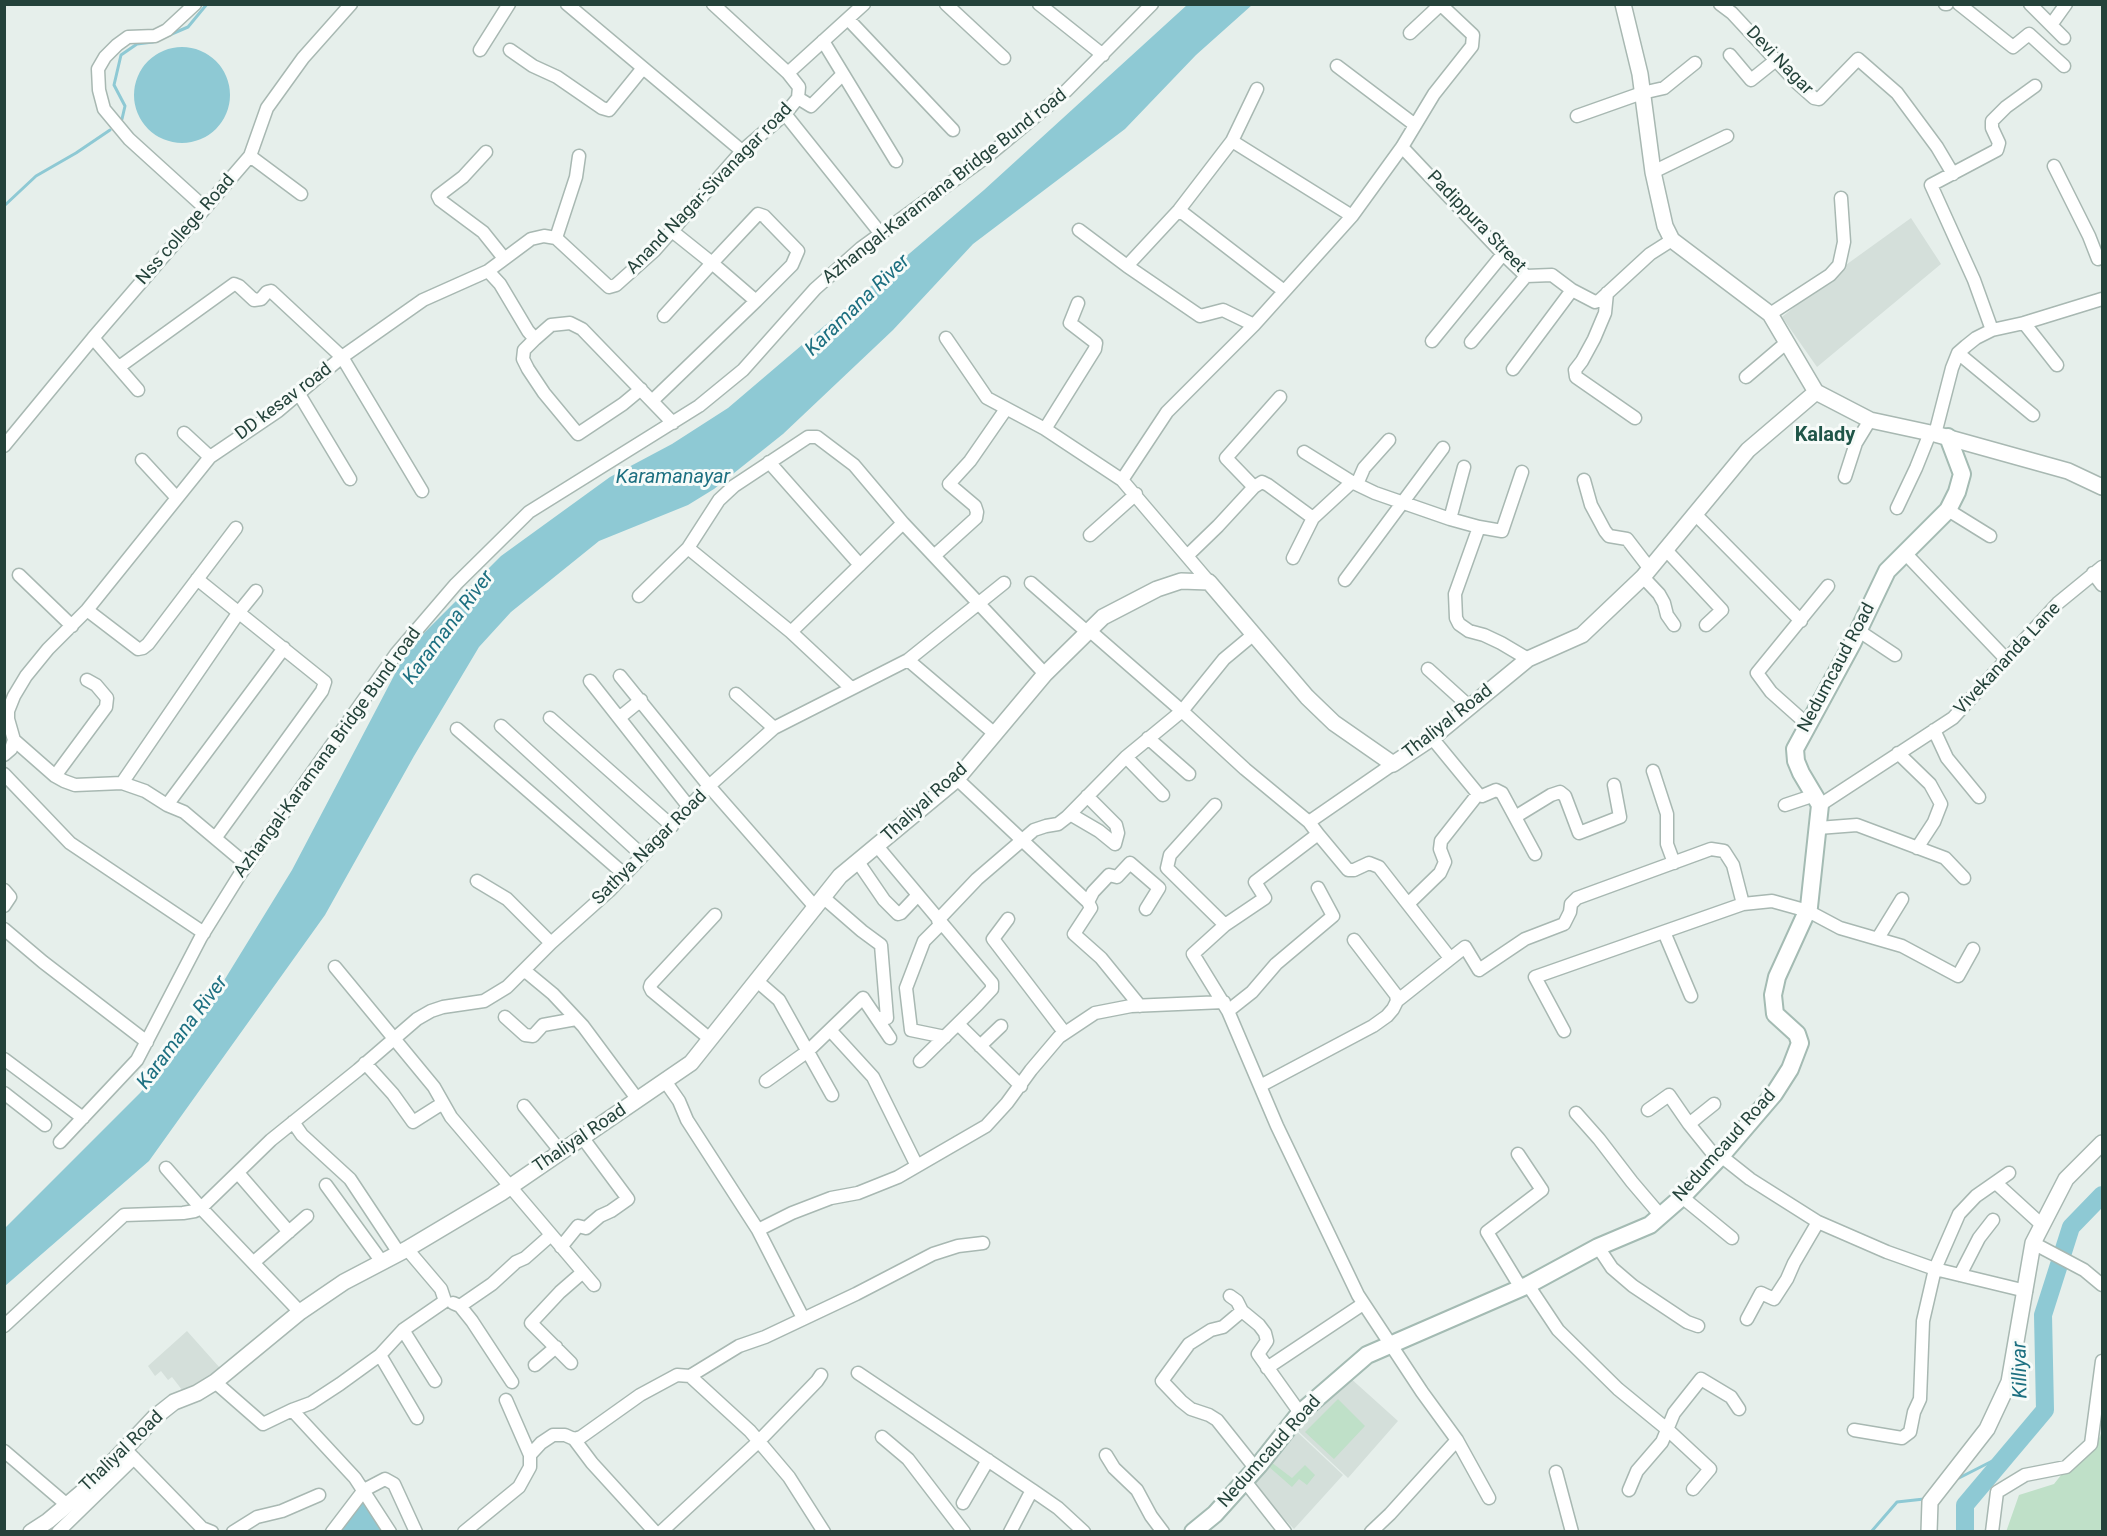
<!DOCTYPE html>
<html>
<head>
<meta charset="utf-8">
<style>
	body { margin:0 }
	#map { position:relative; width:2107px; height:1536px; overflow:hidden; background:#e6efeb; font-family:Roboto,sans-serif }
	canvas { display:block }
	.frame { position:absolute; inset:0; border:6px solid #24423a; pointer-events:none }
</style>
</head>
<body>
<div id="map">
<canvas width="2107" height="1536"></canvas>
<div class="frame"></div>
</div>
<script>
const c = document.querySelector('canvas').getContext('2d');
c.lineJoin = 'round';
function fillPath(path, color) { c.fillStyle = color; c.fill(path, 'evenodd'); }
const shape = rows => new Path2D(rows.map(r => 'M' + r).join(''));
function trace(path, color, width, dash) { c.strokeStyle = color; c.lineWidth = width; c.lineCap = dash ? 'butt' : 'round'; c.setLineDash(dash || []); c.stroke(path); }
function write(font, color, halo, rows, align = 'center') {
  c.font = font + ' Roboto,sans-serif'; c.lineWidth = 6; c.setLineDash([]); c.textBaseline = 'middle'; c.strokeStyle = halo; c.fillStyle = color; for (const [text, x, y, turn = 0] of rows) {
    c.save(); c.translate(x, y); c.rotate((+turn || 0) * Math.PI / 180); c.textAlign = isNaN(turn) ? turn : align; if (halo) c.strokeText(text, 0, 0); c.fillText(text, 0, 0); c.restore();
  }
}
fillPath(shape([
	[1911,218,1941,264,1817,367,1782,317,1843,267],
	[187,1331,220,1368,186,1395,172,1377,168,1380,161,1371,155,1376,148,1366],
	[1348,1376,1398,1421,1348,1478,1297,1430],
	[1293,1428,1343,1475,1294,1529,1251,1484]
]), '#d4dfda');
fillPath(shape([
	[1338,1399,1365,1426,1334,1459,1305,1432],
	[2102,1430,2102,1531,2006,1532,2019,1495,2054,1484,2073,1460,2100,1437],
	[1271,1462,1292,1478,1305,1465,1315,1475,1307,1485,1299,1479,1292,1487,1268,1466]
]), '#bfe0c8');
fillPath(shape([
	[1187,5,1252,5,1196,55,1125,129,973,244,893,330,783,434,714,489,688,505,599,541,511,612,479,647,414,756,325,915,149,1161,5,1286,5,1228,140,1093,193,1031,292,870,408,649,501,556,610,477,672,444,728,408,984,190],
	'134 95a48 48 0 1 1 96 0a48 48 0 1 1-96 0Z',
	[363,1497,383,1532,337,1532]
]), '#8ec9d4');
trace(shape([
	[167,36,188,27,207,4],
	[122,119,125,106,114,85,121,55,137,44,153,42],
	[4,206,36,176,76,153,110,130],
	[1957,1479,2008,1453],
	[1871,1532,1897,1502,1924,1499]
]), '#8ec9d4', 3);
trace(shape([
	[1965,1532,1965,1505,2045,1410,2043,1315,2071,1227,2102,1195]
]), '#8ec9d4', 18);
const minor = shape([
	[195,4,167,30,155,36,128,37,117,45,105,57,98,69,99,90,104,109,129,139,205,208],
	[567,4,742,151],
	[713,4,788,73],
	[946,4,1004,58],
	[1039,4,1103,55],
	[1720,4,1732,13,1796,82,1814,98,1819,99,1858,59,1897,93,1937,147,1953,174],
	[1945,4,1947,4],
	[1959,4,2013,47,2029,34,2064,66],
	[2030,4,2064,38],
	[848,19,953,130],
	[2051,25,2066,4],
	[1410,33,1440,5],
	[823,41,896,161],
	[480,50,509,4],
	[510,50,533,66,557,77,602,108,609,110,643,68],
	[1730,55,1751,80,1776,60],
	[1337,66,1415,125],
	[798,98,811,106,843,74],
	[785,114,881,234],
	[1577,116,1642,93,1664,88,1695,63],
	[1232,141,1352,216],
	[1402,147,1503,254,1526,276,1552,275,1572,290,1595,302,1600,300,1650,254,1672,240],
	[486,152,463,177,438,196,440,200,483,232,503,257],
	[250,156,301,194],
	[2054,166,2089,236,2098,259],
	[1653,172,1727,136],
	[1179,210,1284,291],
	[1079,230,1127,266],
	[556,238,576,177,579,156],
	[488,271,500,284,528,331,535,339,551,325,570,323,582,329,673,423],
	[1607,293,1605,313,1594,339,1582,361,1575,370,1576,377,1635,418],
	[1770,314,1830,275,1839,265,1844,242,1841,198],
	[664,316,712,263,758,214,764,216,798,251,792,265,756,301,712,263,672,231],
	[2024,323,2057,365],
	[1254,325,1223,310,1200,316,1127,266,1179,210,1232,141,1257,89],
	[1992,330,1974,280,1931,185,1997,150,1999,143,1992,128,1992,121,2006,107,2035,86],
	[93,338,138,390],
	[946,338,987,398,1045,429,1122,480],
	[535,339,524,350,523,359,528,369,544,393,578,434,623,404,641,389],
	[1432,341,1503,254],
	[1471,342,1526,276],
	[1958,353,2033,415],
	[119,367,234,284,239,286,254,300,261,299,267,292,271,291,342,357,422,491],
	[1513,369,1572,290],
	[1746,377,1786,343],
	[299,394,350,479],
	[653,400,756,301],
	[1045,429,1095,349,1096,343,1070,323,1078,303],
	[184,433,210,457],
	[1935,434,1952,368,1958,353,1966,346,1976,338,1992,330,2024,323,2102,299],
	[4,446,93,338,250,156,267,108,303,58,351,4],
	[1304,452,1352,482],
	[142,460,177,498],
	[769,462,860,565],
	[1522,472,1502,531,1479,527,1455,594,1456,618,1459,624,1469,631,1484,635,1501,643,1528,659],
	[1845,477,1856,443,1870,420],
	[1584,480,1591,505,1605,531,1609,536,1627,539,1650,569],
	[1357,484,1364,468,1389,440],
	[1254,487,1226,458,1280,397],
	[1897,508,1916,468,1930,433],
	[1948,510,1990,536],
	[1695,514,1801,621],
	[1450,519,1464,467],
	[1090,535,1136,494],
	[688,548,791,632,851,688],
	[1666,550,1722,610,1706,625],
	[1904,552,2007,660],
	[1188,555,1218,526,1254,487,1262,482,1268,485,1313,518,1352,482,1375,493,1450,519,1479,527],
	[934,556,976,518,977,512,975,506,949,484,970,461,1006,409],
	[1293,558,1313,518],
	[2093,573,2102,585],
	[19,575,72,626],
	[1643,577,1659,594,1664,603,1667,615,1674,625],
	[197,579,325,682,322,691,216,837],
	[1345,580,1443,448],
	[1209,582,1122,480,1167,412,1254,325,1352,216,1402,147,1434,94,1472,46,1473,35,1440,4],
	[1031,583,1087,632],
	[639,596,688,548,719,500,734,486,808,437,817,437,854,465,903,523],
	[87,610,138,649,143,648,148,644,236,528],
	[1089,630,1182,711,1245,769,1309,822,1318,834,1255,882,1265,898,1225,925,1193,954,1228,1011,1277,1126,1358,1295,1422,1392,1457,1440,1489,1498],
	[1859,631,1895,655],
	[791,632,903,523,1045,674],
	[908,660,995,734],
	[1428,669,1470,707],
	[620,676,709,786,774,728,908,660,1004,583],
	[590,681,689,807],
	[736,694,774,728],
	[550,718,672,826],
	[619,718,641,700],
	[1808,725,1771,692,1757,673,1828,586],
	[501,726,642,855],
	[457,729,624,874],
	[1934,730,1947,758,1979,797],
	[1148,738,1189,774],
	[1432,738,1478,794,1482,796,1496,790,1502,793,1535,854],
	[14,740,55,776,64,781,75,785,122,783,145,791,167,805,184,812,247,865],
	[1898,753,1930,784,1941,804,1934,822,1917,848],
	[4,755,11,749,14,740,8,719,8,711,14,696,26,676,48,649,87,610,210,457,278,411,342,357,423,300,488,271,531,239,544,236,556,238,609,287,616,285,654,251,742,151,785,114,798,98,799,87,788,73,864,4],
	[1126,757,1163,795],
	[1653,771,1667,814,1667,844,1674,863],
	[4,774,70,843,204,933],
	[55,776,106,707,107,698,96,685,87,680],
	[957,779,1088,902,1091,908,1074,934,1101,958,1140,1006],
	[122,783,239,612,256,591],
	[167,805,284,648],
	[1215,805,1170,855,1167,868,1225,925],
	[1785,805,1815,795],
	[1820,805,1953,718,2058,603,2102,567],
	[1070,814,1099,831,1115,844,1118,833,1116,825,1087,796],
	[1515,817,1551,795,1560,792,1565,796,1579,833,1620,817,1614,785],
	[1309,822,1393,764],
	[1818,828,1857,825,1945,858,1964,878],
	[1318,834,1348,870,1354,870,1369,863,1379,867,1450,958],
	[877,846,992,983,992,989,978,1004,920,1061],
	[858,862,884,900,898,914,901,913,918,895],
	[477,881,507,899,551,943],
	[4,890,10,897,4,906],
	[824,898,862,931,881,945,887,1018,877,1018],
	[1088,902,1093,892,1109,875,1117,877,1130,863,1159,888,1146,909],
	[1408,904,1440,873,1445,862,1440,849,1441,841,1478,794],
	[1008,919,993,939,1064,1032],
	[938,920,977,879,1034,830,1046,826,1058,824,1067,817,1126,757,1182,711,1224,659,1254,634],
	[941,924,924,941,906,988,911,1030,945,1037],
	[4,929,43,962,147,1042],
	[1664,932,1691,996],
	[1878,938,1902,899],
	[335,967,434,1087,451,1117,594,1285],
	[524,970,553,994,583,1026,638,1100],
	[757,981,779,1000,832,1095],
	[1397,1001,1465,947,1479,970,1525,939,1564,924,1570,912,1571,904,1577,898,1711,849,1724,851,1733,865,1743,904],
	[1228,1011,1252,992,1276,964,1333,916,1318,888],
	[505,1017,525,1035,533,1036,543,1025,576,1019],
	[958,1024,1021,1086],
	[830,1030,873,1077,917,1166],
	[1564,1031,1535,977,1743,904,1772,901,1808,911,1840,928,1902,946,1958,976,1973,949],
	[710,1039,652,991,650,987,651,984,715,915],
	[980,1046,1001,1026],
	[4,1059,83,1118],
	[365,1063,393,1094,413,1122,443,1103],
	[665,1081,679,1101,687,1120,758,1230,803,1318],
	[766,1081,808,1051,863,998,890,1038],
	[1260,1086,1373,1026,1387,1016,1393,1009,1397,1001,1396,995,1354,940],
	[4,1093,45,1125],
	[524,1106,561,1152],
	[1648,1110,1669,1095,1689,1124,1718,1160],
	[1576,1113,1599,1139,1632,1182,1661,1216],
	[293,1122,302,1135,350,1179,399,1253],
	[1689,1124,1714,1104],
	[60,1142,137,1060,201,937,239,876,396,654,456,584,529,512,699,406,743,370,815,289,861,248,989,155,1066,91,1152,4],
	[1518,1154,1542,1190,1487,1232,1521,1288],
	[1721,1156,1750,1179,1818,1222,1887,1252,1935,1269,2026,1291],
	[166,1168,201,1208,271,1140,358,1070,417,1019,431,1011,443,1007,484,1001,507,987,551,943,609,891,709,786,816,908],
	[238,1173,289,1232],
	[1996,1183,2042,1225],
	[326,1185,382,1262],
	[1682,1197,1732,1238],
	[758,1230,792,1213,831,1198,858,1193,898,1177,986,1126,1007,1103,1031,1070,1059,1037,1095,1013,1131,1006,1224,1002],
	[2033,1243,2084,1270,2102,1285],
	[561,1247,578,1226,586,1228,600,1216,611,1211,628,1199,582,1137],
	[1598,1247,1612,1268,1633,1286,1687,1322,1698,1326],
	[254,1262,307,1216],
	[1960,1275,1979,1238,1993,1220],
	[1528,1285,1558,1330,1618,1389,1668,1430,1710,1469,1693,1489],
	[1230,1296,1237,1301,1242,1311,1259,1325,1265,1333,1267,1341,1258,1354,1300,1413],
	[453,1303,460,1306,472,1321,512,1382],
	[460,1306,492,1284,516,1262,525,1258,551,1235],
	[1242,1311,1223,1327,1211,1330,1189,1344,1162,1381,1181,1401,1191,1409,1209,1415,1217,1420,1256,1469],
	[1747,1319,1761,1293,1774,1299,1787,1279,1794,1263,1818,1222],
	[4,1326,124,1215,183,1213,195,1211,201,1208,300,1312],
	[403,1330,435,1381],
	[380,1355,417,1418],
	[571,1363,531,1323,560,1292,583,1272],
	[535,1365,556,1347],
	[1267,1368,1363,1304],
	[858,1373,1032,1490,1010,1532],
	[690,1376,739,1346,765,1337,856,1294,933,1254,958,1246,983,1243],
	[215,1382,263,1424,292,1410,355,1478,390,1532],
	[506,1400,530,1455],
	[292,1410,311,1403,340,1384,380,1355,403,1330,445,1301,441,1289,407,1249],
	[1854,1430,1902,1438,1910,1432,1914,1412,1920,1399,1923,1321,1935,1269,1959,1214,1976,1196,2009,1173],
	[882,1437,908,1459,964,1532],
	[574,1439,592,1463,655,1532],
	[124,1448,202,1528,212,1532],
	[4,1451,66,1504],
	[1106,1455,1114,1468,1137,1490,1151,1516,1163,1532],
	[1556,1472,1572,1532],
	[1244,1480,1285,1532],
	[1032,1490,1058,1508,1084,1532],
	[1629,1490,1637,1471,1662,1442,1674,1413,1701,1379,1731,1397,1739,1409],
	[963,1503,988,1460],
	[58,1532,134,1458],
	[233,1532,257,1517,282,1511,319,1495],
	[332,1532,364,1490,385,1479,394,1484,416,1532],
	[464,1532,519,1487,530,1467,530,1455,541,1443,553,1435,565,1435,574,1439,581,1437,640,1395,677,1375,690,1376,750,1431,789,1477,824,1532],
	[661,1532,758,1442,817,1381,821,1375],
	[1371,1532,1390,1514,1457,1440],
	[1992,1532,1997,1492,2025,1475,2066,1467,2091,1444,2102,1361]
]);
const tertiary = shape([
	[1623,4,1640,74,1653,172,1665,226,1672,240,1770,314,1816,392,1870,420,1935,434,2068,471,2102,487],
	[31,1532,48,1521,92,1484,155,1417,174,1402,197,1393,215,1382,300,1312,344,1282,407,1249,501,1193,691,1063,840,876,957,779,1045,674,1103,617,1157,589,1181,581,1209,582,1307,697,1334,723,1393,764,1432,738,1528,659,1582,635,1643,577,1748,450,1816,392],
	[1929,1532,1930,1502,1987,1429,2009,1382,2033,1243,2066,1179,2102,1143]
]);
const secondary = shape([
	[1193,1532,1215,1514,1259,1465,1300,1413,1367,1355,1528,1285,1598,1247,1650,1225,1682,1197,1721,1156,1774,1094,1790,1069,1800,1043,1797,1034,1775,1014,1773,995,1777,977,1809,907,1820,805,1801,773,1796,761,1795,749,1852,644,1887,571,1948,510,1957,492,1962,474,1948,437]
]);
trace(minor, '#a8b8b2', 15);
trace(tertiary, '#a8b8b2', 18);
trace(secondary, '#a4bbb3', 20);
trace(minor, '#fff', 12);
trace(tertiary, '#fff', 15);
trace(secondary, '#fff', 16);
write('18px', '#24423a', '#f7fbf9', [
	["Devi Nagar",1779,61,46],
	["Azhangal-Karamana Bridge Bund road",945,187,-38],
	["Anand Nagar-Sivanagar road",710,189,-46],
	["Padippura Street",1476,222,46],
	["Nss college Road",186,230,-49],
	["DD kesav road",284,402,-37],
	["Vivekananda Lane",2008,659,-47],
	["Nedumcaud Road",1837,668,-62],
	["Thaliyal Road",1448,722,-38],
	["Azhangal-Karamana Bridge Bund road",328,753,-54],
	["Thaliyal Road",925,803,-42],
	["Sathya Nagar Road",650,848,-45],
	["Thaliyal Road",580,1139,-34],
	["Nedumcaud Road",1725,1146,-48],
	["Thaliyal Road",122,1452,-44],
	["Nedumcaud Road",1270,1452,-48]
]);
write('italic 20px', '#1c6f80', '#f7fbf9', [
	["Karamana River",858,306,-44],
	["Karamanayar",673,478],
	["Karamana River",449,628,-53],
	["Karamana River",183,1033,-53],
	["Killiyar",2021,1370,-91]
]);
write('bold 20px', '#1f5548', '#f7fbf9', [
	["Kalady",1825,436]
]);
</script>
</body>
</html>
